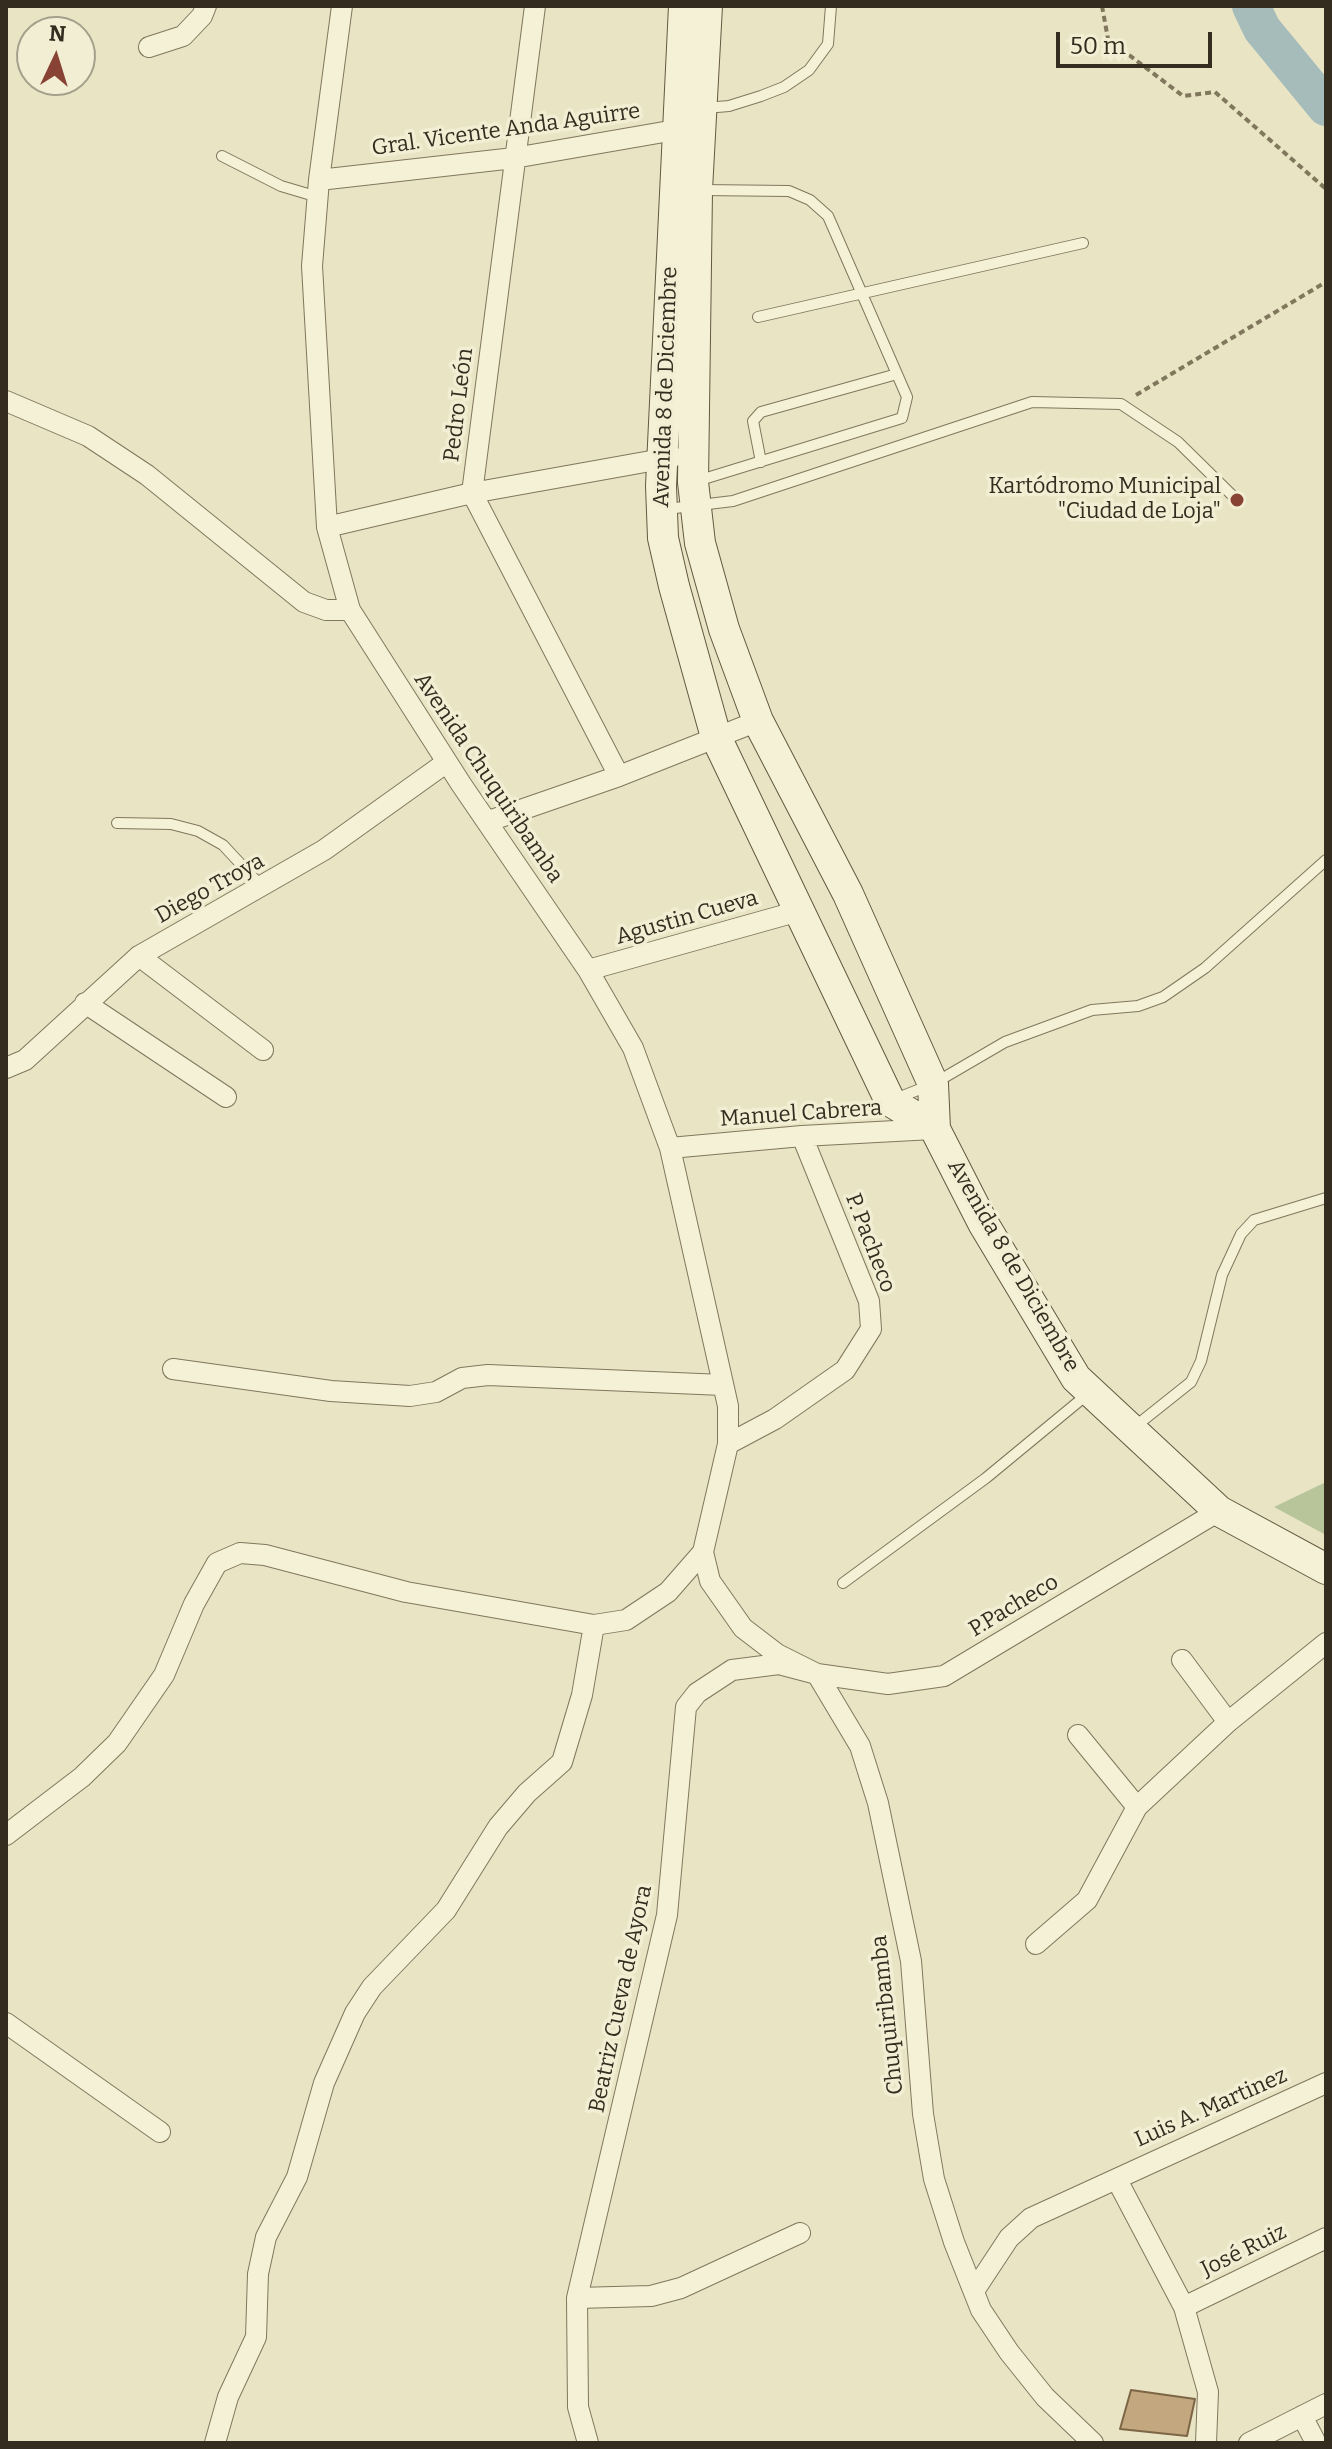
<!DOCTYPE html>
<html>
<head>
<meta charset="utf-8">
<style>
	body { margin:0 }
	#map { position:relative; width:1332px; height:2449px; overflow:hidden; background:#e8e4c4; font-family:Bitter,serif }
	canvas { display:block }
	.frame { position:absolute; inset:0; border:8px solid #332c1f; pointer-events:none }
	.north { position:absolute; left:16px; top:16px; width:80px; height:80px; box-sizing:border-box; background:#f1eed3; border:2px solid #a5a08b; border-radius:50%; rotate:4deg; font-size:22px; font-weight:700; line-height:32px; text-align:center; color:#332c1f }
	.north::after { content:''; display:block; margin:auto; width:28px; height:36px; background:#894334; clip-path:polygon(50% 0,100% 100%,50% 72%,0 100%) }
	.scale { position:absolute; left:1056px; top:32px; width:156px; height:36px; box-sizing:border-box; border:4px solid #332c1f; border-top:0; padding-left:10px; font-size:24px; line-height:28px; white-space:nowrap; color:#332c1f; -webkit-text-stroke:6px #f1eed3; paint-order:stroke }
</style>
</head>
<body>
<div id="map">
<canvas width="1332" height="2449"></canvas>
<div class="frame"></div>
<div class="north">N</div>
<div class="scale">50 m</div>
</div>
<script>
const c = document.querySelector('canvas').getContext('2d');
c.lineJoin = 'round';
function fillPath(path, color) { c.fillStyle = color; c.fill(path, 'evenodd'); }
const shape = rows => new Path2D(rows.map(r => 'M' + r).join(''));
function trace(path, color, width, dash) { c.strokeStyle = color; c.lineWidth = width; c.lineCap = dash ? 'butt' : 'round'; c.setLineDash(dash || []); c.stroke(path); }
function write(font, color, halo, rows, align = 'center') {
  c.font = font + ' Bitter,serif'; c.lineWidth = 7; c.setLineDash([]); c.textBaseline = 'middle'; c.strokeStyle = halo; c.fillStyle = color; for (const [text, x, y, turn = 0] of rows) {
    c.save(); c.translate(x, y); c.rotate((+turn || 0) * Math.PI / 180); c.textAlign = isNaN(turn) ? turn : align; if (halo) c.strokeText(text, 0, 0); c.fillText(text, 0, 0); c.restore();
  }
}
fillPath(shape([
	[1326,1482,1326,1535,1274,1507]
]), '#b8c59a');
trace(shape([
	[1251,6,1262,29,1326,107]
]), '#a6bcba', 38);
const building = shape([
	[1131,2390,1195,2399,1187,2436,1120,2429,1131,2390]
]);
fillPath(building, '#c2a77f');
trace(building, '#7d6646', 2);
const service = shape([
	[705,108,729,106,761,96,784,87,809,70,828,44,831,6],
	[222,156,281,186,318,197],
	[758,317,1083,243],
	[761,462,753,421,761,412,897,374],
	[697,481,902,418,907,397,828,216,810,200,789,191,701,190],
	[667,509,733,501,1032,402,1121,404,1178,442,1237,500],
	[117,823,171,824,198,831,223,845,261,886],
	[895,1099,933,1084,1005,1042,1092,1010,1138,1006,1163,997,1205,968,1326,860],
	[1132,1429,1191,1382,1201,1361,1222,1275,1241,1234,1254,1220,1326,1198],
	[843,1583,986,1478,1089,1393]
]);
const minor = shape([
	[342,6,319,180,312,266,327,527,350,610,461,784,588,970,633,1048,670,1148,728,1406,728,1444,703,1552,710,1581,743,1628,777,1654,817,1674,860,1746,878,1803,911,1961,923,2114,934,2179,954,2242,981,2310,1009,2352,1045,2397,1093,2443],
	[535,6,472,493,619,776],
	[149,47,183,36,202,16,206,6],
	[319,180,514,158,687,128],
	[6,401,88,436,147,475,304,602,326,610,350,610],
	[327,527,472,493,673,457],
	[489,821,619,776,758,721],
	[139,956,263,1050],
	[588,970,799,911],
	[85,1003,226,1097],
	[6,1068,25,1060,139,956,324,850,447,762],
	[670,1148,802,1136,933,1129],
	[173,1369,331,1391,410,1396,436,1392,462,1378,488,1375,723,1385],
	[728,1444,775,1419,845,1370,871,1329,869,1301,802,1136],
	[1182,1660,1228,1722],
	[1078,1735,1137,1807],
	[6,1835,82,1777,117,1743,164,1675,194,1604,217,1563,240,1553,265,1555,406,1592,594,1625,626,1620,668,1592,703,1552],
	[1036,1944,1087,1900,1137,1807,1228,1722,1326,1643],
	[6,2023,160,2132],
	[1117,2180,1184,2307,1208,2392,1206,2443],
	[974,2291,1009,2238,1031,2218,1326,2083],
	[577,2298,651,2296,681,2288,800,2233],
	[1184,2307,1326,2238],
	[1302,2416,1316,2443],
	[215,2443,228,2397,256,2337,258,2274,266,2237,297,2177,324,2083,355,2013,372,1987,446,1910,498,1827,527,1793,562,1762,582,1695,594,1625],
	[588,2443,578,2407,577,2298,667,1915,686,1707,697,1693,732,1670,779,1664,817,1674,888,1684,944,1676,1219,1511],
	[1249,2443,1326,2404]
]);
const secondary = shape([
	[684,6,661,486,663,538,674,586,716,737,890,1101,935,1129],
	[707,6,697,190,693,482,700,543,724,629,758,721,848,894,933,1084,935,1129,983,1223,1076,1378,1219,1511,1326,1569]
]);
trace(service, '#81775d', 12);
trace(minor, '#81775d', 22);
trace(secondary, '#635840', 32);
trace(shape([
	[1102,6,1108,39,1183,96,1215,92,1326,189],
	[1136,395,1326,282]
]), '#81775d', 4, [6, 4]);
trace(service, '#f4f1d7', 10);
trace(minor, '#f4f1d7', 20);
trace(secondary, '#f4f1d7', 30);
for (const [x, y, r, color] of [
	[1237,500,8,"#894334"]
]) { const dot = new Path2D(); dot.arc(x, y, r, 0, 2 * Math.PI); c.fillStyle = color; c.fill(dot); trace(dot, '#f1eed3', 3); }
write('22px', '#332c1f', '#f1eed3', [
	["Gral. Vicente Anda Aguirre",506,130,-8],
	["Avenida 8 de Diciembre",666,387,-88],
	["Pedro León",459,405,-83],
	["Avenida Chuquiribamba",488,778,56],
	["Diego Troya",210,889,-29],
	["Agustin Cueva",687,918,-16],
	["Manuel Cabrera",801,1114,-4],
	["P. Pacheco",870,1243,69],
	["Avenida 8 de Diciembre",1013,1266,60],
	["P.Pacheco",1014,1606,-31],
	["Beatriz Cueva de Ayora",621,1999,-78],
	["Chuquiribamba",888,2015,-96],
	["Luis A. Martinez",1211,2108,-24],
	["José Ruiz",1244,2251,-26]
]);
write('22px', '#332c1f', '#f1eed3', [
	["Kartódromo Municipal",1221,487],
	["\"Ciudad de Loja\"",1221,512]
], 'right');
</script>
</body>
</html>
